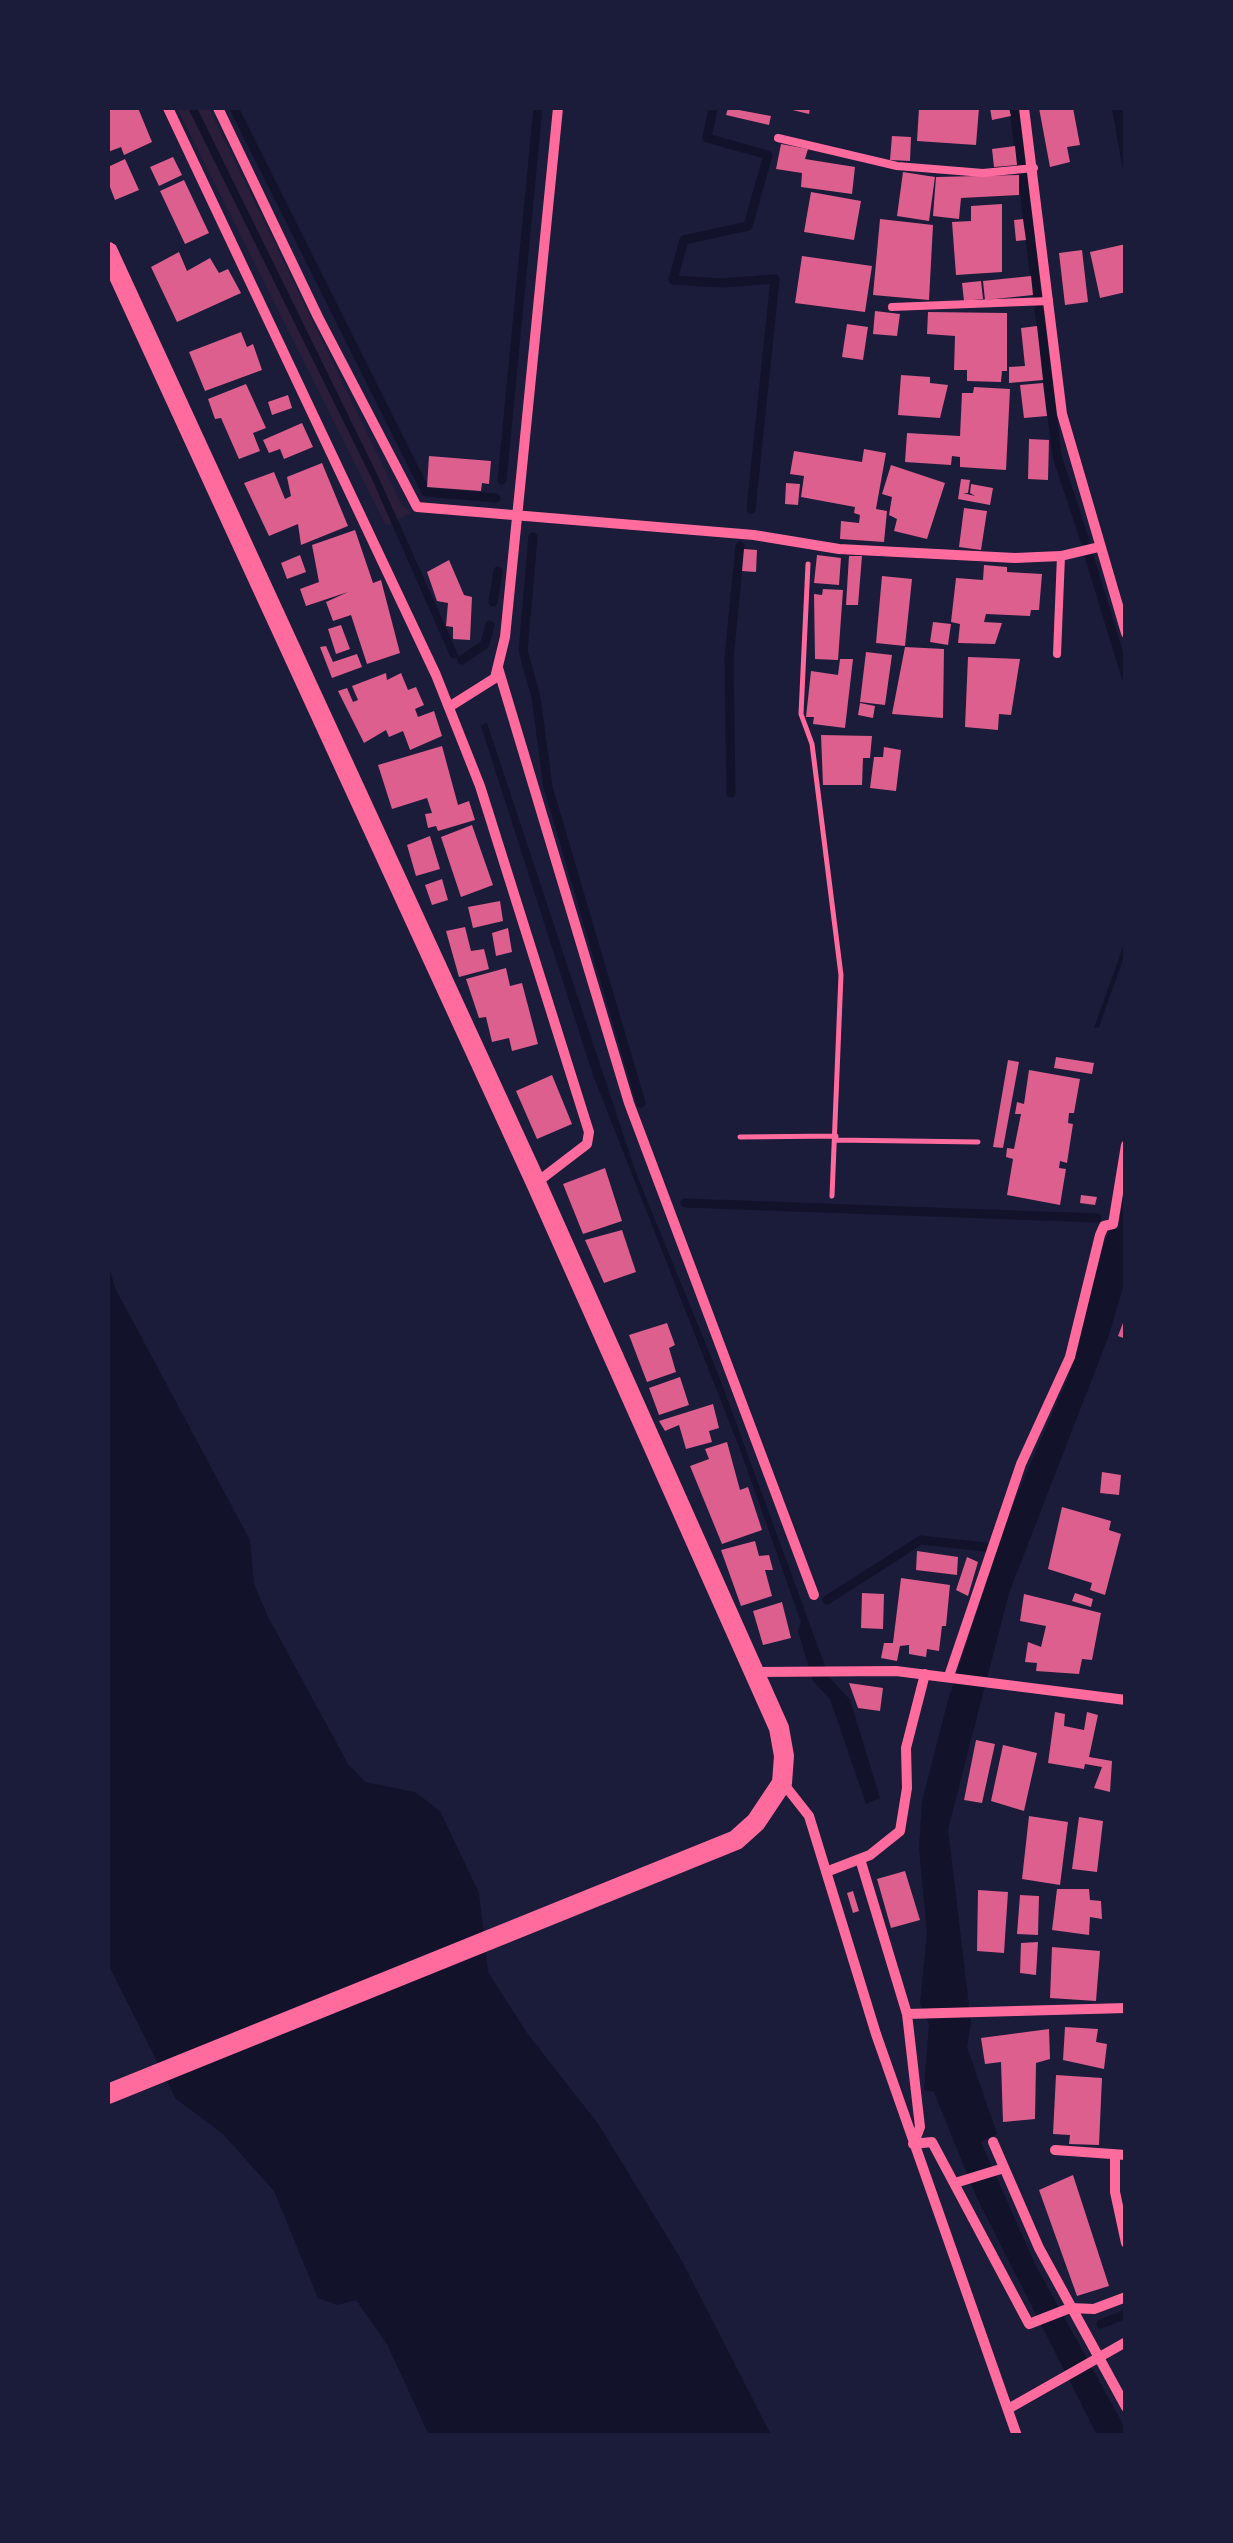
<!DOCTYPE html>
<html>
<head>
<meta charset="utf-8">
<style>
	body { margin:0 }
	#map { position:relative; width:1233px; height:2543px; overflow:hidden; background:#1b1b3a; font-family:"Open Sans",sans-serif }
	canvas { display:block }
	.frame { position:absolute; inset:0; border:110px solid #1b1b3a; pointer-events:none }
</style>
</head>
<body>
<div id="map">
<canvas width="1233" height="2543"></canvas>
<div class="frame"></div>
</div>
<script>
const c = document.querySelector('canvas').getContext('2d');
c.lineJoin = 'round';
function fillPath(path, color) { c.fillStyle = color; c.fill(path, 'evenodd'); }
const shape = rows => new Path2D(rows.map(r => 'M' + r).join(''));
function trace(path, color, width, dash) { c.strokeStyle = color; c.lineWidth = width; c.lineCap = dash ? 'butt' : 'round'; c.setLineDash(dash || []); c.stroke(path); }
fillPath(shape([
	[177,108,209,108,402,505,411,513,386,526]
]), '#2a1e3b');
fillPath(shape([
	[188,108,197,108,273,262,378,476,460,659,451,658,372,479],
	[1112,108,1125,108,1125,183,1125,182],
	[487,723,636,1173,720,1379,829,1677,850,1700,880,1798,866,1804,830,1699,813,1681,798,1631,801,1622,741,1452,593,1075,481,726],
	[1125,941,1125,954,1099,1027,1094,1028],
	[1125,1173,1125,1280,1109,1335,1009,1593,948,1829,971,2023,967,2047,997,2134,981,2142,1035,2264,1125,2428,1125,2435,1097,2435,976,2196,934,2092,924,2090,929,2024,920,2003,927,1933,919,1848,922,1802,948,1700,1010,1511,1068,1378,1104,1243,1111,1229,1119,1229],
	[108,1262,115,1288,250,1540,254,1584,267,1615,348,1764,365,1782,415,1792,440,1811,479,1893,488,1972,527,2033,599,2125,682,2261,771,2435,429,2435,387,2344,356,2300,337,2305,318,2298,274,2191,222,2133,176,2099,108,1964]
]), '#12122b');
trace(shape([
	[234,108,426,492,496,498],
	[713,108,707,138,768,155,748,226,684,240,673,280,721,283,775,279,751,509],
	[1014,108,1021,167],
	[1022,173,1037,295],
	[1039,310,1057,456,1085,541],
	[502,480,538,108],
	[533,537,523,651,536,697,548,787,641,1103],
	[1089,556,1126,677],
	[493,602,498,571],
	[462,660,485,644,490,625],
	[731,793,729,658,740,546],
	[685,1203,1097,1218],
	[827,1600,921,1540,985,1547],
	[1101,2324,1126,2314]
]), '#12122b', 9);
fillPath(shape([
	[108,108,138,108,152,142,124,155,121,147,108,152],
	[728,108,771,116,769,125,726,115],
	[784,108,810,108,809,114],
	[919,108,979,108,976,145,917,141],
	[990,108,1009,108,1011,116,992,120],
	[1039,108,1073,108,1080,145,1067,147,1070,162,1050,167],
	[892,136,911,137,910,161,890,160],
	[781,144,808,149,805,159,855,167,852,194,801,187,802,173,776,169],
	[1015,146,1017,165,994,167,992,149],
	[173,157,182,175,159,186,150,167],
	[125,159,139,190,115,200,108,182,108,167],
	[903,172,935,177,929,221,897,216],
	[1019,175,1019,195,961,198,959,219,933,216,936,177],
	[184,180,209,233,185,244,160,191],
	[811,192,861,201,854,240,804,232],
	[1002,204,1002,272,956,275,952,222,971,221,971,206],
	[880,219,933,225,929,300,873,295],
	[1023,219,1026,240,1016,241,1014,220],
	[1126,244,1126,292,1100,298,1090,252],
	[1082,250,1088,302,1065,305,1059,253],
	[179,252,187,271,210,258,219,273,228,269,241,293,177,322,151,267],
	[802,256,872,266,865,312,795,303],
	[1031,276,1033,295,985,300,983,281],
	[981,281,983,299,964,301,962,283],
	[875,311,900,314,897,336,873,334],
	[928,312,1007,313,1007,371,1002,371,1001,382,967,381,967,370,954,370,955,336,927,334],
	[847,324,868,327,863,360,842,357],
	[1037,326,1043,380,1009,383,1009,367,1025,366,1021,328],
	[241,332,247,347,253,344,262,370,205,391,189,352],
	[901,375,930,377,930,383,948,385,940,418,898,415],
	[1043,383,1047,416,1024,418,1020,385],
	[246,384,266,428,253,433,260,451,239,459,221,418,215,419,208,399],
	[974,387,1010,389,1006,470,960,467,960,457,952,456,951,465,905,462,907,433,960,436,962,393,973,393],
	[288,395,292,408,272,415,268,402],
	[302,423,313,447,284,459,280,449,269,453,263,440],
	[1029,439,1049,440,1048,480,1028,479],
	[864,449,886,453,876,509,887,511,884,542,840,539,841,521,859,523,860,515,854,513,855,507,801,497,804,476,790,474,794,451,862,462],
	[429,456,491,461,489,484,482,483,481,491,427,487],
	[322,463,348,526,301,545,298,524,269,536,244,483,274,472,285,499,291,496,287,477],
	[891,465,945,483,927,539,894,531,897,519,889,515,892,497,882,494],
	[961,479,970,480,968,493,963,493,975,496,970,493,971,484,993,488,990,505,958,499],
	[786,483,800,484,798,505,785,504],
	[964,508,987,511,981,550,959,547],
	[355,530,373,583,381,580,400,653,367,664,351,615,333,621,326,602,348,592,306,606,300,589,319,582,312,545],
	[744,549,757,550,756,572,742,571],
	[300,555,306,572,287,579,281,563],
	[817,555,841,558,839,585,814,583],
	[849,556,862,556,858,605,846,605],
	[449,560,464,595,472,597,470,640,453,639,453,627,446,626,448,603,437,601,427,572],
	[984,565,1007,567,1007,572,1042,574,1039,610,1031,610,1030,616,986,614,984,622,1002,623,995,644,958,643,960,624,951,622,956,578,983,580],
	[882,576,912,579,905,646,876,643],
	[823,589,843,590,838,660,815,659,814,594,822,595],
	[933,622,951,624,948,645,930,642],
	[341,625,350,649,336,654,328,629],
	[326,646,333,662,357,654,362,667,332,678,320,647],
	[905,647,944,649,943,718,892,714],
	[866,652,892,655,885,705,860,702],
	[968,657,1020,659,1011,715,999,714,998,730,965,727],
	[840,659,853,659,845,728,813,724,814,717,806,717,811,671,838,675],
	[386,673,387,680,401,673,408,690,416,687,424,705,415,709,418,717,434,711,442,736,410,750,403,731,389,737,386,730,364,743,338,691,347,688,353,702,358,700,352,686],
	[860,703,875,706,873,718,858,715],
	[821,735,872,736,870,758,863,758,862,785,823,785],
	[442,746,458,805,469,801,475,820,438,831,436,826,428,828,425,814,432,813,427,798,392,809,378,765],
	[884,747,901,750,896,791,870,788,874,757,883,757],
	[472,825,493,885,461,897,441,837],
	[430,836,440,869,416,876,407,845],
	[442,879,448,900,432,905,425,885],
	[500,901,503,921,473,928,468,907],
	[465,927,471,951,484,949,489,969,459,977,446,931],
	[508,928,512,952,496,956,492,933],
	[506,968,510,986,522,983,538,1044,512,1051,509,1038,492,1042,486,1017,479,1018,466,979],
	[1056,1057,1094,1063,1092,1074,1054,1068],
	[1008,1060,1019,1062,1003,1148,993,1147],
	[1029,1070,1080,1079,1074,1113,1069,1113,1068,1123,1073,1124,1067,1163,1060,1161,1059,1168,1066,1169,1060,1205,1007,1195,1013,1159,1006,1157,1007,1148,1014,1149,1021,1114,1015,1114,1017,1102,1024,1104],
	[552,1075,572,1124,537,1139,516,1091],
	[605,1168,622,1221,583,1234,563,1184],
	[1081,1195,1097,1197,1095,1205,1080,1203],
	[622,1230,636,1272,604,1283,585,1240],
	[1126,1315,1126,1339,1118,1336],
	[667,1323,675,1345,669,1348,676,1372,647,1382,629,1335],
	[680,1377,689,1405,659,1415,649,1388],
	[713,1404,719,1428,709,1431,712,1442,686,1449,679,1425,665,1431,659,1421],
	[727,1442,740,1490,748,1487,762,1530,722,1544,690,1466,709,1459,705,1449],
	[1102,1472,1121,1475,1119,1495,1100,1493],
	[1062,1507,1111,1521,1109,1530,1121,1534,1105,1595,1090,1590,1092,1583,1048,1569],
	[755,1541,759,1556,769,1555,773,1570,765,1570,772,1596,741,1606,721,1550],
	[917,1551,958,1557,957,1575,916,1570],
	[967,1557,978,1562,968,1596,956,1590],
	[901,1578,950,1585,946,1626,942,1626,939,1651,927,1649,926,1657,909,1654,909,1645,900,1646,897,1661,881,1658,884,1643,893,1643],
	[862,1593,884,1594,883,1629,861,1628],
	[1075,1593,1093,1599,1091,1607,1072,1601],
	[1024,1594,1101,1613,1092,1660,1082,1659,1079,1674,1036,1671,1037,1663,1025,1662,1028,1642,1041,1647,1046,1626,1020,1621],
	[782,1602,791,1638,763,1645,753,1611],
	[849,1683,883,1688,880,1711,858,1708],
	[1055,1712,1065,1714,1064,1726,1084,1730,1087,1712,1098,1715,1089,1757,1112,1761,1110,1792,1094,1788,1102,1767,1085,1764,1084,1769,1048,1763],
	[976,1740,995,1744,982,1803,964,1800],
	[1003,1745,1037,1753,1024,1811,991,1801],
	[1029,1816,1068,1822,1060,1885,1022,1879],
	[1079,1817,1103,1821,1097,1872,1072,1869],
	[905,1871,920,1920,891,1928,877,1879],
	[1057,1889,1089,1889,1090,1900,1101,1901,1102,1919,1090,1917,1089,1935,1052,1930],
	[978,1890,1008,1892,1004,1953,977,1951],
	[853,1891,859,1911,853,1913,847,1893],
	[1020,1895,1039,1896,1038,1935,1017,1934],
	[1038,1942,1036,1975,1020,1973,1021,1943],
	[1052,1947,1100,1951,1096,2001,1050,1998],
	[1065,2027,1098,2029,1096,2042,1107,2044,1104,2069,1063,2060],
	[1049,2029,1050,2059,1036,2063,1035,2119,1003,2122,1001,2062,985,2064,981,2038],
	[1056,2075,1102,2078,1099,2145,1069,2144,1070,2135,1053,2134],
	[1073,2175,1109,2286,1077,2296,1039,2190]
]), '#dd5f8e');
trace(shape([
	[808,564,801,714,812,744,841,975,832,1196],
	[740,1137,836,1136],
	[836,1140,978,1142]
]), '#ff6b9d', 5);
trace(shape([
	[778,138,897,166,983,173,1034,168],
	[892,307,1049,301],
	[1057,654,1061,556]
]), '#ff6b9d', 8);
trace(shape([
	[168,108,436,675,480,786,589,1132,587,1144,536,1183],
	[218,108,318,317,417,507,754,535,839,549,1015,558,1061,556,1099,547],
	[1024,108,1062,414,1126,633],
	[498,668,629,1103,814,1595],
	[449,707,495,678,505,637,558,108],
	[754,1672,896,1671,1126,1700],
	[949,1676,1021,1464,1070,1357,1100,1235,1104,1226,1113,1224,1126,1145],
	[783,1783,809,1816,876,2034,1017,2436],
	[860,1859,907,2014,1126,2008],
	[826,1872,870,1855,900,1831,907,1788,906,1748,925,1674],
	[907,2014,920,2127,914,2143],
	[993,2142,1039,2248,1126,2407],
	[913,2144,932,2142,1029,2324,1070,2308,1094,2309,1126,2297],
	[1055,2150,1126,2155],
	[1115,2156,1115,2192,1126,2243],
	[955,2183,1004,2168],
	[1008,2409,1126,2342]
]), '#ff6b9d', 10);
trace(shape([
	[108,252,536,1183,779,1728,784,1756,782,1783,756,1822,736,1840,108,2094]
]), '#ff6b9d', 20);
</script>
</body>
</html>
